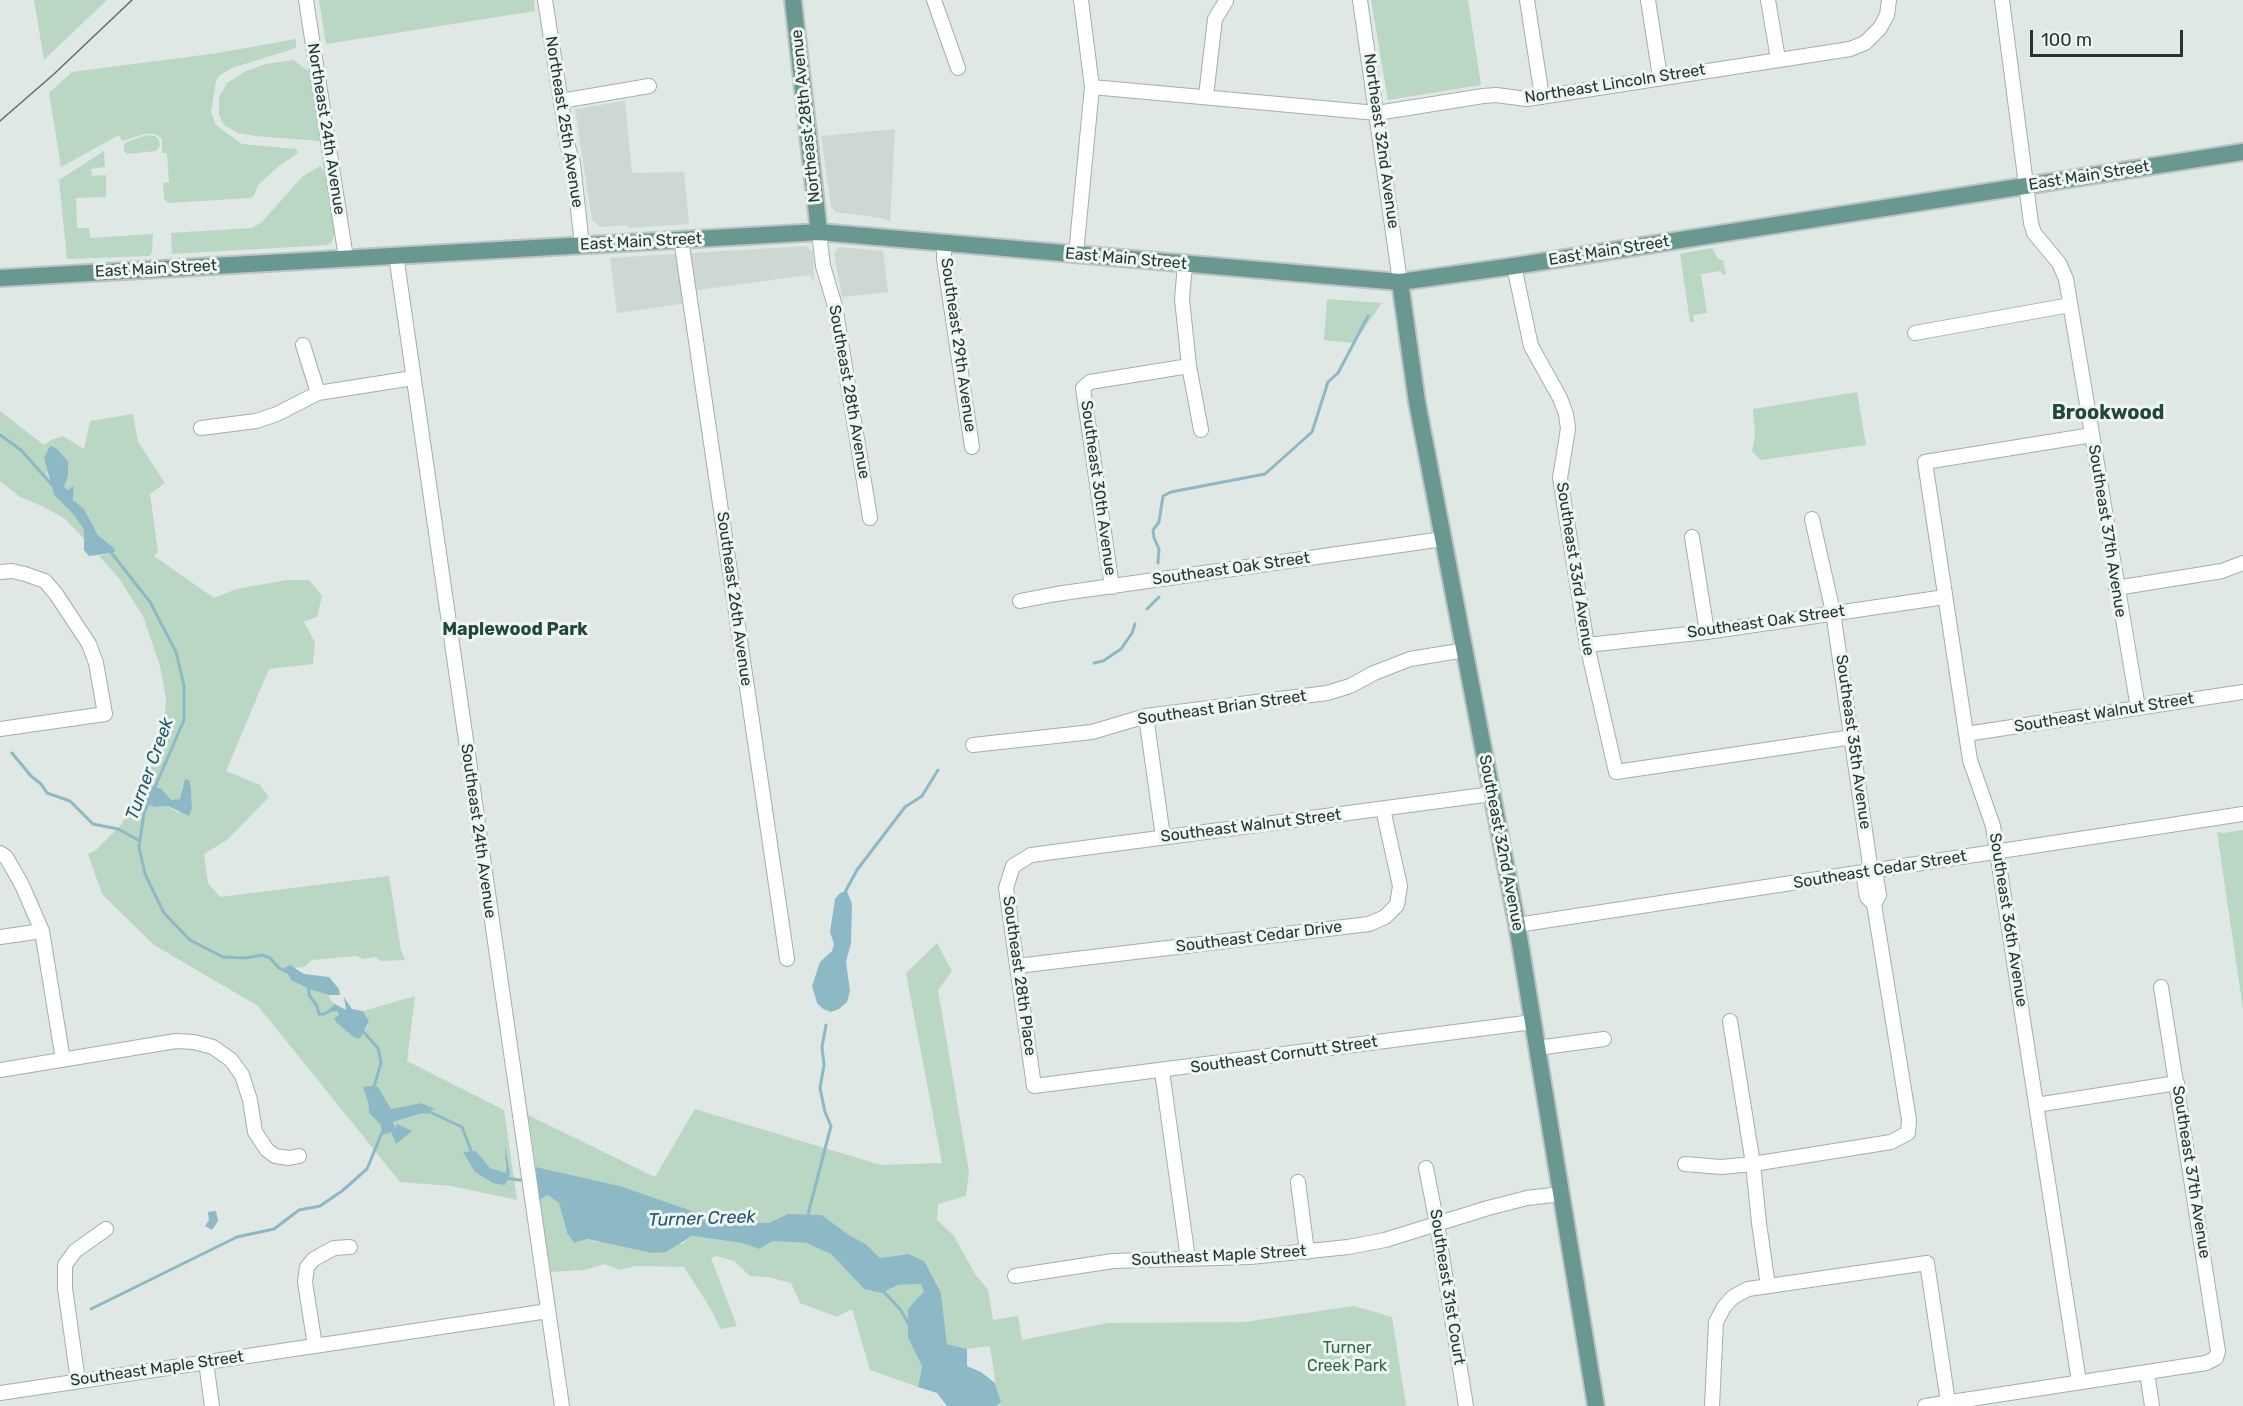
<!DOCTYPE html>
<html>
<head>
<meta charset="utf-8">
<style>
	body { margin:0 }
	#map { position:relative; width:2243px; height:1406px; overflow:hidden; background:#dfe8e5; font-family:Rubik,sans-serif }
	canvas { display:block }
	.scale { position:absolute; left:2030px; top:30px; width:153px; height:27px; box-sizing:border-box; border:3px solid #223632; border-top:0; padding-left:8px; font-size:18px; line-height:21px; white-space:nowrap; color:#223632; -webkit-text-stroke:4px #eef5f2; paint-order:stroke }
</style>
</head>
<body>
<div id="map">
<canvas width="2243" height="1406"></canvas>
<div class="scale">100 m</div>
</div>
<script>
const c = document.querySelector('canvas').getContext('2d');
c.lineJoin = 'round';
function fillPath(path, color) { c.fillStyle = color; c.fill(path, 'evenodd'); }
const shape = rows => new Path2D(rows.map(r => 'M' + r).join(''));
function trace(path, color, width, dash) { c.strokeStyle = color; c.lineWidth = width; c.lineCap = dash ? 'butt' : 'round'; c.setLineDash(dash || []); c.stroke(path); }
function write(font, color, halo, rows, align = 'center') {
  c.font = font + ' Rubik,sans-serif'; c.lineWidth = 6; c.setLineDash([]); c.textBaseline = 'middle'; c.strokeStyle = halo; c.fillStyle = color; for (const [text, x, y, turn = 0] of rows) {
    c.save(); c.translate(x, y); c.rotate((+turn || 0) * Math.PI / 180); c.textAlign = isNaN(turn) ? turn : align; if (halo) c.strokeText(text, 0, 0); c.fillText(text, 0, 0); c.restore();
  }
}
fillPath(shape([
	[625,101,632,173,684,172,689,224,627,228,629,225,600,227,592,220,575,109],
	[895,129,890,222,882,218,836,212,831,207,821,136],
	[806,246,813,252,814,282,809,275,698,290,681,304,617,313,610,258],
	[839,247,883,251,888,292,842,297,834,253]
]), '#cdd7d4');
fillPath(shape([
	[34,0,107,0,44,60],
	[319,0,534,0,535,11,326,44],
	[1371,0,1468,0,1481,85,1388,100],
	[296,39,296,48,232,68,220,75,216,81,211,112,216,125,242,144,296,149,298,153,279,166,258,185,254,196,250,198,168,203,164,199,163,183,169,182,167,153,162,153,162,139,155,134,145,134,122,141,119,135,61,167,49,93,72,72,218,53],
	[293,60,306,69,312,76,321,134,320,141,255,136,238,133,224,125,219,115,219,97,227,83,246,71,266,64],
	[147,135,155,136,159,140,160,146,156,151,127,154,124,151,124,144,127,142],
	[104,151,105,167,91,169,92,176,106,175,106,197,76,198,77,228,89,228,90,238,153,234,152,252,150,256,67,259,59,180],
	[320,166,325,172,335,236,333,237,332,242,328,245,172,254,171,233,252,228,262,222,303,176],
	[1712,248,1718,259,1723,260,1726,274,1722,275,1721,271,1701,274,1707,313,1693,315,1694,322,1690,322,1680,254],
	[1327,299,1382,303,1354,343,1324,340],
	[1857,392,1866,445,1761,460,1752,451,1755,435,1753,409],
	[0,411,44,445,51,440,63,436,84,449,90,421,133,414,138,442,165,483,150,494,158,552,154,556,214,598,236,589,287,580,309,580,322,596,317,617,304,622,315,642,313,664,269,669,226,771,260,785,269,797,227,840,204,854,208,883,220,897,389,876,401,950,405,960,381,961,375,957,364,959,356,956,312,960,304,967,294,968,290,965,284,970,291,980,309,989,329,995,330,1000,335,1004,329,1011,337,1011,339,1015,336,1021,352,1036,361,1037,368,1025,367,1016,363,1011,415,996,407,1061,504,1110,517,1200,451,1186,400,1182,258,1006,154,945,102,894,88,854,95,851,121,825,136,800,141,777,165,714,166,698,160,666,143,616,118,577,99,556,112,553,114,548,98,535,84,509,74,502,73,495,75,489,67,490,64,486,68,461,56,448,47,473,54,495,74,515,84,530,85,540,65,519,44,507,20,497,0,481],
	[182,786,191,789,192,808,179,813,168,806,155,807,162,789,171,800,176,801,180,799,182,795],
	[368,1102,391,1109,421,1103,435,1109,393,1122,395,1128,384,1135,380,1124,369,1113],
	[476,1151,490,1168,506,1173,504,1160,510,1174,475,1172],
	[2243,830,2243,1009,2217,832,2224,833],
	[937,943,952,971,938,990,969,1172,966,1196,938,1204,937,1220,954,1236,975,1274,988,1290,993,1320,1018,1316,1022,1340,1108,1323,1244,1322,1354,1306,1392,1317,1406,1406,999,1406,1001,1402,996,1386,990,1346,967,1349,947,1344,941,1293,908,1254,880,1258,866,1244,847,1234,788,1214,769,1224,724,1222,620,1186,536,1167,528,1115,655,1177,695,1109,881,1165,942,1163,906,973],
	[547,1195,559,1203,567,1233,574,1243,587,1239,596,1242,682,1244,692,1236,742,1243,759,1249,773,1241,806,1243,831,1254,864,1289,880,1293,898,1285,921,1284,925,1292,918,1297,908,1309,908,1338,922,1366,918,1387,870,1370,852,1309,837,1317,800,1303,791,1283,768,1277,750,1276,734,1261,716,1256,711,1258,737,1326,721,1329,709,1306,684,1267,635,1266,619,1270,605,1264,584,1270,549,1272,537,1202]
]), '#bad7c4');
fillPath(shape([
	[50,446,56,448,68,461,68,476,64,486,67,490,74,486,73,500,84,509,98,535,114,548,115,551,112,553,89,556,84,550,84,530,74,515,54,495,44,458],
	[185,779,189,780,191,789,192,808,189,816,168,806,155,807,144,803,144,793,146,787,150,786,162,789,171,800,180,799],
	[847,891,852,904,851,943,846,962,850,991,847,1002,839,1009,831,1012,823,1009,817,1003,812,986,820,962,832,951,834,944,830,932,835,899,840,893],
	[290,965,304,974,329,977,339,989,340,995,329,995,309,989,291,980,284,968],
	[344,997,352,1009,363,1011,369,1021,361,1037,358,1039,352,1036,336,1022,334,1018,339,1015,337,1011,330,1012,329,1009,335,1004,346,1010],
	[370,1086,378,1087,391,1109,421,1103,436,1109,393,1122,395,1128,397,1124,412,1131,396,1144,391,1132,383,1135,380,1124,369,1113,368,1102,363,1087],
	[505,1145,510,1174,505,1185,493,1183,475,1172,463,1152,476,1151,490,1168,506,1173],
	[536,1167,620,1186,724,1222,769,1223,788,1214,822,1215,847,1234,866,1244,880,1258,908,1254,924,1261,941,1293,947,1344,967,1349,967,1366,981,1372,995,1383,1001,1402,997,1406,947,1406,937,1393,918,1387,922,1366,908,1338,908,1309,918,1297,924,1292,921,1284,898,1285,881,1293,864,1289,831,1254,806,1243,773,1241,759,1249,742,1243,692,1236,666,1252,652,1253,587,1239,574,1243,567,1233,559,1203,547,1195,537,1202],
	[216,1211,218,1221,212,1230,205,1226,209,1220,208,1212]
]), '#8db9c7');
trace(shape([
	[0,435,21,450,52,485],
	[110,551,150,602,176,652,184,686,184,720,155,787],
	[1158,563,1159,549,1154,538,1153,530,1159,522,1163,496,1171,492,1265,474,1312,432,1328,382,1338,373,1368,316],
	[1147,609,1159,597],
	[1094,663,1103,661,1121,649,1132,633,1135,624],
	[12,753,31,776,41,784,47,793,70,801,93,824,118,829,140,841],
	[149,802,144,813,139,847,145,874,164,913,190,940,223,957,245,958,263,955,270,958,279,968,287,972],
	[844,894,857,870,905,807,922,796,938,770],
	[307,986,309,989,309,995,317,1006,319,1014,324,1014,333,1009],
	[361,1029,378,1048,381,1063,373,1090],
	[421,1112,430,1112,462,1127,472,1153],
	[504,1178,527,1181],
	[807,1218,831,1126,825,1112,820,1088,824,1065,822,1047,826,1025],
	[881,1289,900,1309,910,1326],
	[91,1309,237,1237,274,1229,299,1210,320,1206,342,1191,367,1169,383,1130]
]), '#8db9c7', 3);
const minor = shape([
	[306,0,346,258],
	[545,0,568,147,573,164,582,245],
	[934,0,958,68],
	[1360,0,1400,282],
	[1527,0,1542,97],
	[1648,0,1660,77],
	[1768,0,1778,59],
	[2002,0,2031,223,2034,233,2059,263,2066,279,2138,708],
	[1092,87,1377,113,1483,96,1496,95,1527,99,1850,49,1865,43,1880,28,1887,15,1889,0],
	[1206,96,1215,19,1226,1],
	[561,101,649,86],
	[819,232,823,266,835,306,870,518],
	[681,239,787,959],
	[944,243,944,259,972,447],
	[1076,254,1092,87,1081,0],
	[396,255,562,1406],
	[1514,266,1531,346,1560,398,1566,414,1568,429,1560,478,1587,645,1616,772,1853,737],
	[1915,333,2070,305],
	[303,345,318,393],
	[1189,366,1201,430],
	[201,428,256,421,277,414,318,393,413,378],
	[1812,519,1833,612,1871,872],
	[1692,537,1707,632],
	[0,572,12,571,25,574,45,581,56,594,89,644,96,663,105,714,0,729],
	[1112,587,1083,388,1090,382,1189,366,1182,299,1185,264],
	[2116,588,2222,571,2243,563],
	[1020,601,1056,594,1443,539],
	[1587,645,1707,632,1945,597],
	[1146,716,1163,837],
	[1966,734,2243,692],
	[973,745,1092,732,1146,716,1327,693,1350,686,1374,673,1410,659,1465,650],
	[1492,794,1031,855,1013,866,1006,888,1034,1086,1533,1022],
	[0,853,6,857,22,885,42,931,63,1060],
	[1863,873,1867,897,1874,904],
	[1517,925,2243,814],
	[0,937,42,931],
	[1017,966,1369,924,1385,917,1397,905,1400,886,1383,809],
	[1730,1021,1753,1164,1759,1223,1768,1286],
	[1537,1048,1604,1039],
	[0,1070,176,1041,194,1042,213,1047,231,1060,242,1075,250,1100,255,1132,267,1150,275,1156,289,1158,299,1156],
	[1162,1071,1188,1259],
	[2036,1105,2177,1083],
	[1685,1164,1721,1167,1753,1164,1891,1142,1908,1133,1909,1120,1874,904,1879,895,1875,871],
	[1426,1168,1437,1224,1466,1406],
	[1298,1182,1307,1252],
	[1015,1276,1113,1261,1250,1257,1348,1247,1385,1240,1488,1208,1527,1198,1561,1194],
	[315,1346,305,1282,307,1267,314,1259,334,1248,350,1247],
	[206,1362,212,1406],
	[2147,1372,2152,1406],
	[78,1381,65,1288,65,1265,75,1251,106,1229],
	[2079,1382,1993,826,1970,760,1925,462,2092,435],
	[0,1393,548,1311],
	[1712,1406,1716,1322,1724,1307,1733,1297,1748,1289,1927,1263,1948,1402],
	[1925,1406,2206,1363,2216,1358,2218,1351,2161,987]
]);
const major = shape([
	[793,0,819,232],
	[0,278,819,232,1400,282,1514,266,2243,152],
	[1400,282,1417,402,1517,925,1596,1406]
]);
trace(minor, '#a3afac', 16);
trace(major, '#bdc3c2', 20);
trace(minor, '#fff', 14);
trace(major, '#689890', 16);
trace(shape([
	[0,121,54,74,132,0]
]), '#5c716d', 1.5);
write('16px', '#223632', '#eef5f2', [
	["Northeast Lincoln Street",1615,84,-9],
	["Northeast 28th Avenue",806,116,-96],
	["Northeast 25th Avenue",564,122,81],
	["Northeast 24th Avenue",326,129,81],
	["Northeast 32nd Avenue",1381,141,82],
	["East Main Street",2089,176,-9],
	["East Main Street",641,242,-3],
	["East Main Street",1609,251,-9],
	["East Main Street",1126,259,5],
	["East Main Street",156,269,-3],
	["Southeast 29th Avenue",958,345,82],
	["Southeast 28th Avenue",849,392,80],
	["Southeast 30th Avenue",1098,488,82],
	["Southeast 37th Avenue",2107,531,81],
	["Southeast Oak Street",1231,569,-8],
	["Southeast 33rd Avenue",1575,569,81],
	["Southeast 26th Avenue",734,599,82],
	["Southeast Oak Street",1766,622,-8],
	["Southeast Brian Street",1222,708,-8],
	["Southeast Walnut Street",2104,713,-9],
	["Southeast 35th Avenue",1853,742,82],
	["Southeast Walnut Street",1251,826,-7],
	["Southeast 24th Avenue",478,831,82],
	["Southeast 32nd Avenue",1501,843,79],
	["Southeast Cedar Street",1880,870,-9],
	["Southeast 36th Avenue",2008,920,81],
	["Southeast Cedar Drive",1259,937,-7],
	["Southeast 28th Place",1019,976,82],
	["Southeast Cornutt Street",1284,1055,-8],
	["Southeast 37th Avenue",2191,1172,81],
	["Southeast Maple Street",1219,1256,-3],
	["Southeast 31st Court",1447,1287,81],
	["Southeast Maple Street",157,1369,-8]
]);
write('16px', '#31674b', '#eef5f2', [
	["Turner",1347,1348],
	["Creek Park",1347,1366]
]);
write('bold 18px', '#21453f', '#eef5f2', [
	["Maplewood Park",515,630]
]);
write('italic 18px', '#245869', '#eef5f2', [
	["Turner Creek",150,769,-70],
	["Turner Creek",702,1219,-2]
]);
write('bold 20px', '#21453f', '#eef5f2', [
	["Brookwood",2108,413]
]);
</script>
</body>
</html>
